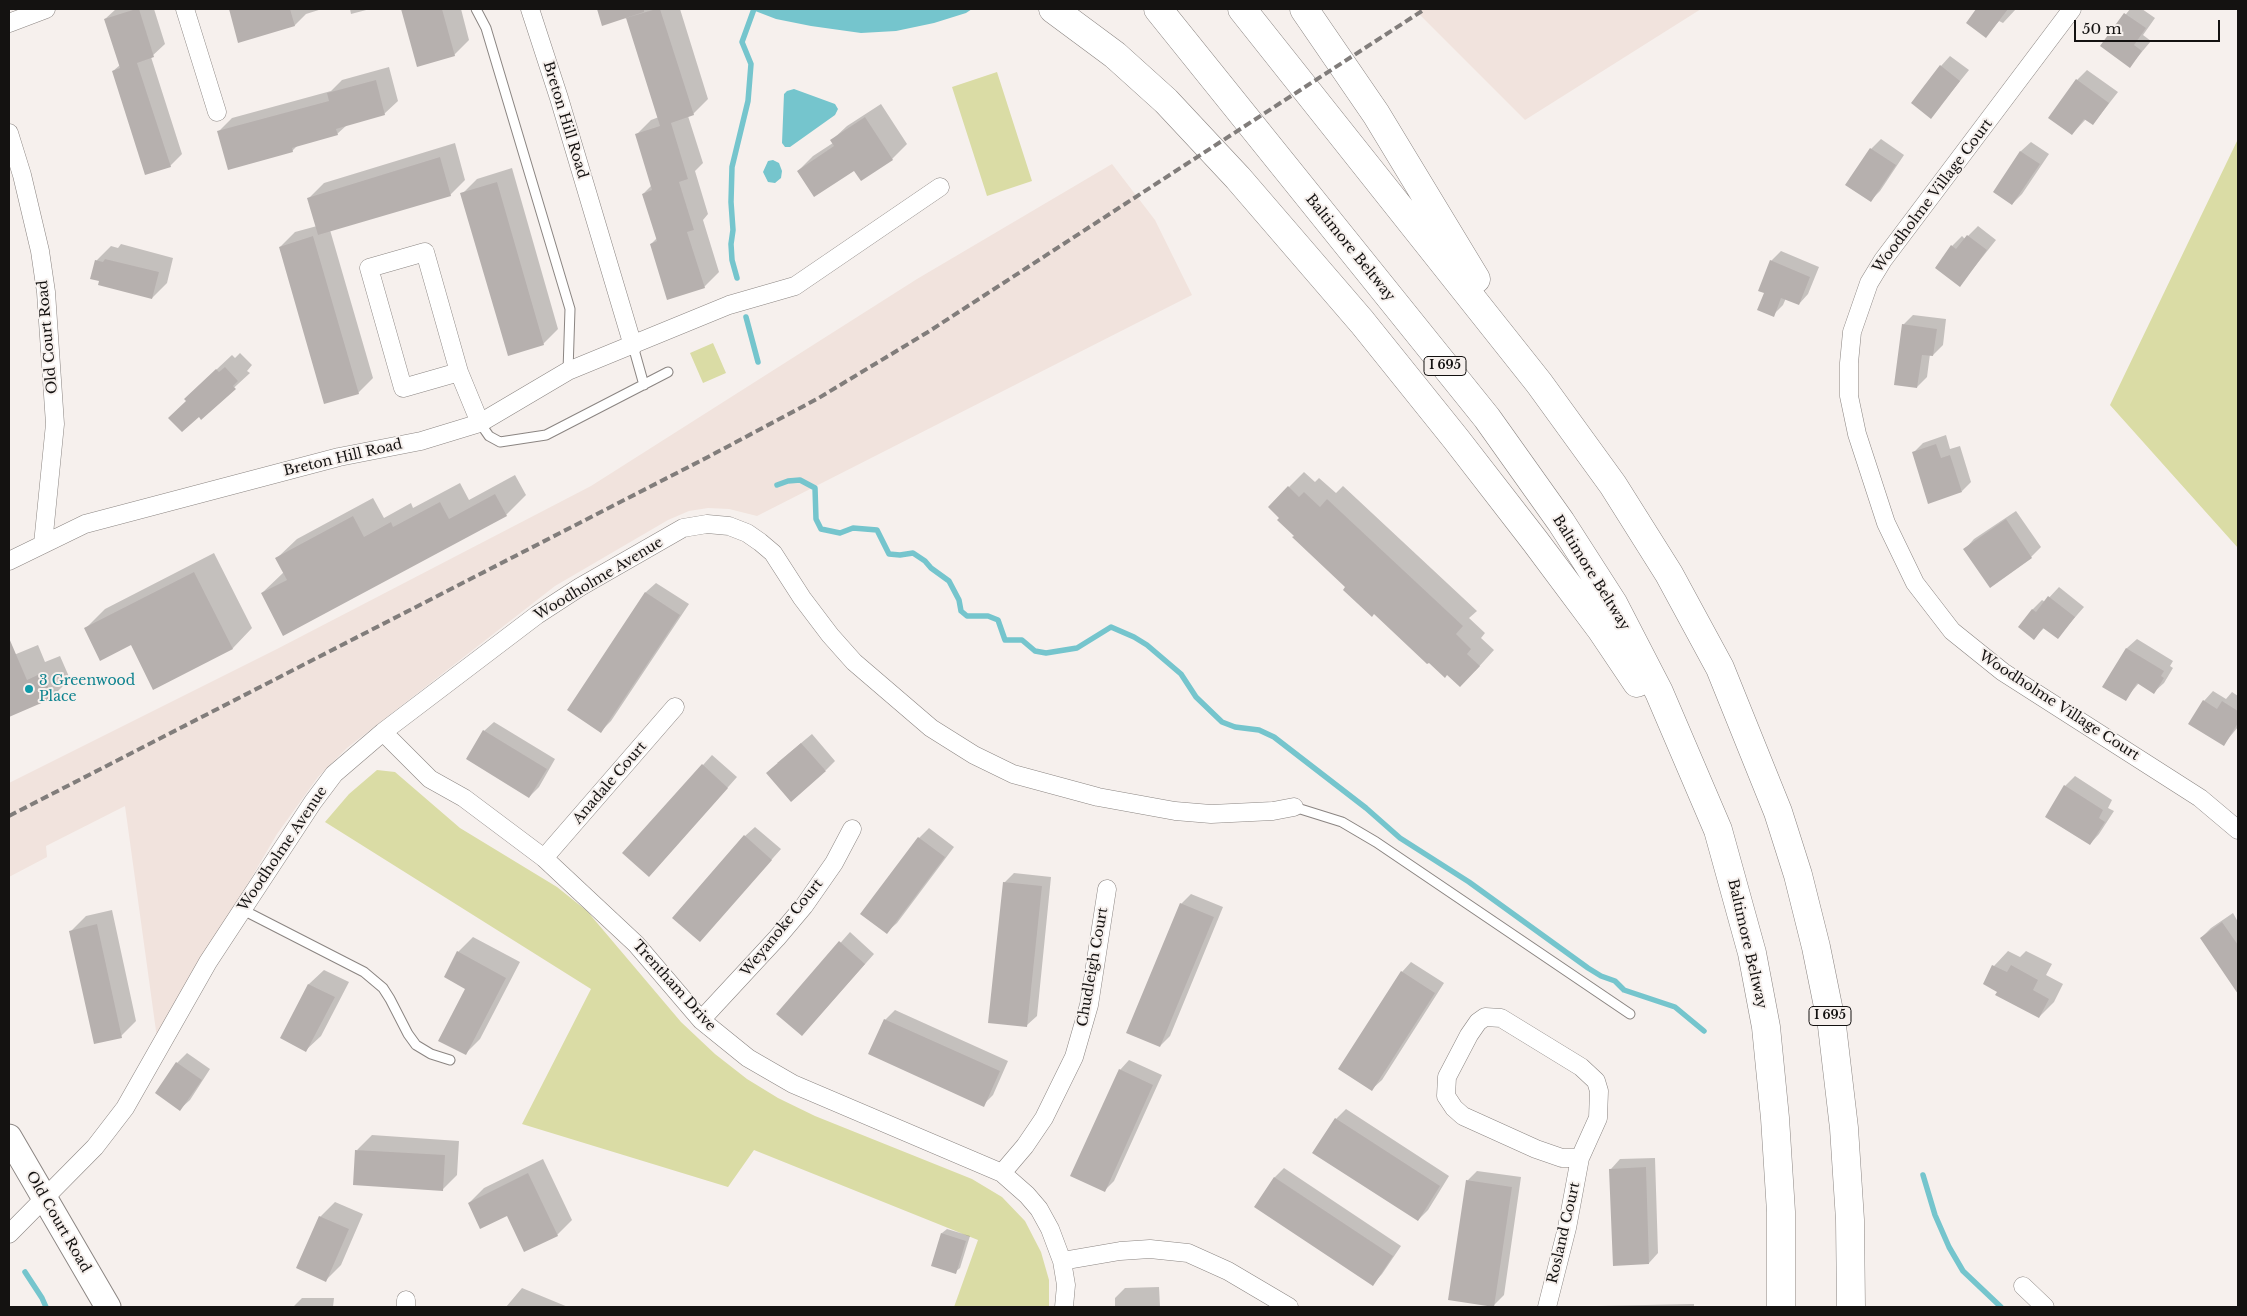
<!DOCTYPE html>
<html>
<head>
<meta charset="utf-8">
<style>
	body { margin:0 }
	#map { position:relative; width:2247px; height:1316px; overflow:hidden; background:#f6f0ed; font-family:"Libre Baskerville",serif }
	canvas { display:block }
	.frame { position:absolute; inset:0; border:10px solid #141211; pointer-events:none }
	.scale { position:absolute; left:2074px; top:20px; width:146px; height:22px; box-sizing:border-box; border:2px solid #141211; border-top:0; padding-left:6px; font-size:15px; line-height:18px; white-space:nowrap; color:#141211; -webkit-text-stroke:4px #f6f0ed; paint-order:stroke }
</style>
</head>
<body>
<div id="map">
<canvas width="2247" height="1316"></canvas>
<div class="frame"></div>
<div class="scale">50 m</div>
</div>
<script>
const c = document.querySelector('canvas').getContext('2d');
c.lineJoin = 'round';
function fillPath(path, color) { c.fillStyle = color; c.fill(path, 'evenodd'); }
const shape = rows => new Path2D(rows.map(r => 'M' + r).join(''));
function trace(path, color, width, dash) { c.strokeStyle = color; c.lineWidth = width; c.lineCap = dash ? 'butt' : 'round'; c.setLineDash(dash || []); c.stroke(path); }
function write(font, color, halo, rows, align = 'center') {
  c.font = font + ' "Libre Baskerville",serif'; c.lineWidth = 4; c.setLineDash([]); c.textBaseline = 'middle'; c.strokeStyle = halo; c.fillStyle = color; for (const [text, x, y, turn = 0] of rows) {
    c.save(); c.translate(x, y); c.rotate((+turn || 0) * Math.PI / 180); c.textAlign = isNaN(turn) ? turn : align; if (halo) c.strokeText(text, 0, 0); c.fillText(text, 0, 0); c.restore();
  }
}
fillPath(shape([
	[1414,9,1701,9,1525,120],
	[1112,164,1155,220,1192,295,757,516,729,509,708,508,689,511,668,520,555,586,347,748,318,777,277,834,157,1038,125,806,46,846,47,857,9,877,9,783,277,649,591,486,917,279]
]), '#f1e3dd');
fillPath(shape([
	[997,72,1032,181,987,196,952,87],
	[2238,139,2238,548,2110,405],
	[713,343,726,373,703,383,690,353],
	[377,770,395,772,460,828,557,887,587,911,681,1022,715,1054,747,1079,778,1098,815,1116,972,1179,1002,1197,1025,1221,1041,1252,1049,1280,1049,1307,954,1307,978,1240,754,1150,728,1187,522,1124,591,989,325,822,349,794]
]), '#dadca5');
fillPath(shape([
	[750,9,972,9,966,13,934,23,896,31,861,33,811,26,776,19],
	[794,89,835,104,838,109,835,115,790,147,785,147,782,143,784,94,787,91],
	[773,160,779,163,782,171,781,178,775,183,768,182,763,172,768,161]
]), '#75c5cd');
fillPath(shape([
	[116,9,154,9,165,44,151,57,182,154,170,166,113,71,120,65,105,19],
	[230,9,322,9,306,14,295,25,239,41],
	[350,9,370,9,351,14],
	[402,9,461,9,469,40,454,55,418,65],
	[598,9,680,9,708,99,693,114,688,116,703,163,695,171,708,214,703,220,719,272,704,287,651,244,657,238,643,194,652,185,636,135,651,120,659,117,628,18,631,15,603,24],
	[1978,9,2016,9,2003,23,1999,21,1985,36,1967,23],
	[2130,9,2142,9,2155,18,2143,35,2151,41,2130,66,2102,45],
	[1950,56,1969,70,1931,117,1941,66],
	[389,67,398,101,384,114,347,125,337,134,299,144,292,151,219,131,232,118,331,91,342,80],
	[2087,70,2118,92,2093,124,2086,119,2072,134,2050,118,2077,80],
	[881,104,907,144,892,159,854,169,798,171,813,156,833,143,832,140,847,126],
	[1881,139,1904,155,1880,191,1870,201,1871,149],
	[2031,142,2049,154,2022,194,2012,204,1994,192,2021,151],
	[455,143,465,180,450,195,330,230,373,378,358,393,280,247,295,232,317,226,309,198,324,183],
	[512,168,558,329,543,344,462,194,477,179],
	[1978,226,1996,240,1960,285,1936,267,1952,246,1962,236,1965,239],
	[121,244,173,258,167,283,152,298,100,280,96,261,111,246,118,248],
	[1781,251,1819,267,1808,294,1799,304,1786,298,1783,305,1773,315,1766,293,1771,261],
	[1913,315,1946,319,1943,345,1933,355,1930,354,1927,377,1917,387,1903,325],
	[240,353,252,365,247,371,250,373,201,418,187,401,201,384,232,355,235,358],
	[1946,435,1950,449,1960,446,1971,482,1962,491,1913,453,1923,443],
	[1304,472,1315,482,1319,478,1336,493,1343,486,1477,611,1469,618,1485,633,1481,638,1494,650,1475,671,1347,587,1295,535,1289,487],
	[515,475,526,495,506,515,262,593,284,572,277,558,297,539,373,498,384,518,411,503,413,508,460,483,469,500],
	[2016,511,2041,547,2031,557,1965,549,1974,539],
	[214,553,252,628,233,648,154,688,131,644,85,629,105,609],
	[656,583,689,604,611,721,601,731,569,710,646,592],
	[2059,587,2084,607,2058,637,2045,627,2034,638,2032,610,2042,600,2045,602],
	[2137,639,2173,661,2170,666,2173,668,2164,683,2154,692,2139,683,2125,699,2104,686,2127,648],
	[38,645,45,662,60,656,70,679,52,697,9,716,9,657],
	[2213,691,2226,699,2232,692,2238,696,2238,727,2223,745,2204,701],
	[494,722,555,759,539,787,529,797,484,731],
	[812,734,835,761,826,770,777,763],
	[712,755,737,777,658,866,624,853],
	[2075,776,2112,800,2108,808,2114,811,2099,834,2090,844,2065,786],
	[755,827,781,849,709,930,745,836],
	[929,828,954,847,897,923,887,932,862,914,919,838],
	[1014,873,1051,877,1037,1016,1027,1025,1004,883],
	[1191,894,1223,907,1170,1036,1160,1046,1181,904],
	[112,910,136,1021,121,1036,71,931,86,916],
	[2233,913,2238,922,2238,983,2234,986,2201,938,2211,928],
	[850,932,874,954,802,1035,778,1014],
	[473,937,520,962,480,1039,465,1054,467,988,458,952],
	[2008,951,2020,957,2026,951,2052,964,2046,975,2063,984,2054,1002,2039,1017,1999,992,1994,966],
	[1411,962,1444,983,1382,1080,1372,1089,1402,972],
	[324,970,349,982,321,1036,306,1050,282,1038,309,984],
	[895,1010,1008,1061,993,1095,983,1105,885,1020],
	[187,1053,210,1069,190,1100,180,1109,177,1063],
	[1129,1060,1162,1075,1114,1181,1104,1191,1120,1070],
	[1346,1109,1449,1176,1428,1210,1418,1220,1336,1119],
	[372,1135,459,1141,457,1175,442,1190,357,1150],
	[1655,1158,1658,1253,1649,1263,1611,1169,1620,1159],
	[543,1159,572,1220,557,1235,507,1214,469,1203,484,1188],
	[1284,1168,1401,1246,1382,1274,1373,1284,1274,1178],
	[1477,1171,1521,1177,1504,1295,1494,1305,1467,1181],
	[335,1202,363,1214,341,1265,326,1280,320,1217],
	[947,1229,970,1236,960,1268,955,1272,942,1233],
	[1159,1287,1160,1307,1115,1307,1115,1298,1125,1288],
	[522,1288,568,1307,506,1307],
	[302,1298,334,1298,333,1307,293,1307],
	[1694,1304,1694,1307,1594,1307,1596,1306]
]), '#0003');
trace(shape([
	[737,278,732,260,731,244,733,230,731,202,732,167,748,101,751,64,742,42,754,9],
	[746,317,758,362],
	[777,485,788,481,800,480,815,488,816,519,821,529,840,533,853,528,877,530,889,554,900,555,913,553,925,561,931,568,949,581,959,600,961,611,967,616,988,616,998,620,1005,640,1022,640,1035,651,1046,653,1077,648,1111,627,1134,637,1147,645,1181,674,1196,697,1222,722,1235,727,1259,730,1274,737,1366,808,1400,838,1469,882,1588,968,1601,976,1615,981,1624,990,1675,1007,1704,1031],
	[1923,1175,1935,1215,1949,1247,1963,1271,2001,1307],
	[25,1272,42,1298,46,1307]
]), '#75c5cd', 5.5);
fillPath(shape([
	[136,9,139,9,154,57,137,63,171,167,145,175,112,71,120,68,104,19],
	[229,9,290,9,295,26,238,43],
	[401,9,442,9,455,56,417,67],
	[597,9,644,9,644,12,602,26],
	[656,9,660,9,694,115,671,123,688,179,679,182,694,230,687,232,705,288,667,300,650,244,657,241,642,194,652,190,635,134,660,126,626,18],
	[1976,9,2008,9,1986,38,1966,23],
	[2124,13,2146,28,2134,45,2142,51,2130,68,2100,46],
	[1940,65,1960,81,1931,119,1911,103],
	[2076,79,2109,103,2093,125,2084,119,2072,135,2048,118],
	[376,80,385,115,336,129,338,135,292,148,293,152,228,170,217,131,329,101,327,93],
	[865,117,893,160,861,181,854,171,814,197,797,171,834,146,830,140],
	[1870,148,1896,165,1871,202,1845,185],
	[2020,151,2040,164,2012,205,1993,192],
	[440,157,451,196,318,235,307,198],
	[497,182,544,345,508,356,460,193],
	[1967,235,1987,250,1960,287,1935,268,1951,245,1956,249],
	[313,236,359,394,324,404,279,247],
	[105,259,159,272,152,299,98,285,99,281,90,279,95,260,103,262],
	[1770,260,1810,277,1799,305,1781,298,1774,317,1757,310,1764,293,1758,291],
	[1902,324,1937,329,1933,356,1922,355,1917,388,1894,385],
	[225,367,238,381,233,386,236,389,201,420,199,417,182,432,168,418,186,401,184,399,216,369,219,372],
	[1936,444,1941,458,1950,455,1962,492,1928,504,1912,452],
	[1288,486,1299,497,1304,492,1320,507,1327,499,1463,626,1456,634,1471,649,1467,654,1480,666,1460,687,1447,675,1445,678,1429,663,1427,664,1374,614,1372,617,1343,590,1345,587,1292,537,1294,536,1277,520,1279,518,1268,507],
	[495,494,507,516,283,636,261,593,287,580,275,558,353,516,364,537,391,522,393,527,440,502,449,519],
	[2006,519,2032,558,1990,588,1963,549],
	[194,572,233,649,153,690,131,645,100,661,84,628],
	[645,592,680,615,601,733,567,710],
	[2048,596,2075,617,2058,639,2043,628,2034,640,2018,627,2032,609,2036,612],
	[9,638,27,680,42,673,53,698,9,717],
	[2126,648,2164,671,2161,676,2164,678,2154,694,2137,683,2126,701,2102,687],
	[2203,700,2217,709,2222,701,2238,711,2238,723,2224,746,2188,724],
	[483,730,547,769,529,798,466,759],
	[801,743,826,771,791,802,766,773],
	[702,764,728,788,649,877,622,853],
	[2064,785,2103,810,2099,818,2105,822,2090,845,2045,817],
	[744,835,772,860,700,942,672,918],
	[918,837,945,857,887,934,860,914],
	[1003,882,1042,886,1027,1027,988,1023],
	[1180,903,1214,917,1160,1047,1126,1033],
	[2222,922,2238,945,2238,994,2200,938],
	[97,924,122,1038,94,1044,69,931],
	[839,941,865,964,802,1036,776,1014],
	[457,951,506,978,466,1055,438,1041,465,989,444,977],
	[1992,965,2007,972,2011,965,2038,980,2033,990,2049,999,2039,1018,1995,995,1997,992,1983,984],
	[1401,971,1435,993,1372,1091,1338,1069],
	[308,984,335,997,306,1052,280,1038],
	[884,1019,1000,1071,984,1107,868,1054],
	[176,1062,202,1080,180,1111,155,1093],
	[1119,1069,1153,1085,1105,1192,1070,1176],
	[1335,1118,1440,1186,1418,1221,1312,1153],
	[355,1150,445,1155,443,1191,353,1185],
	[1646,1167,1649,1264,1613,1266,1609,1169],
	[528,1173,558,1236,524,1252,507,1216,480,1229,468,1203],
	[1274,1177,1393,1256,1373,1286,1254,1207],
	[1466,1180,1512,1187,1494,1307,1448,1300],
	[319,1216,349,1229,326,1282,296,1268],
	[941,1233,966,1241,956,1274,931,1266]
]), '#b6b0ae');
const service = shape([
	[476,9,486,28,570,309,568,371],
	[633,346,644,385],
	[480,423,489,436,500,442,546,435,668,372],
	[1294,807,1342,822,1376,842,1630,1014],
	[243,910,364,972,383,988,390,999,408,1034,416,1045,431,1054,450,1060]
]);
const minor = shape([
	[185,9,217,112],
	[530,9,559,98,633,346],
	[2072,9,1883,260,1869,283,1852,332,1849,363,1849,396,1857,434,1886,523,1915,583,1952,631,2003,672,2200,798,2238,830],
	[9,23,46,9],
	[9,133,22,175,40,251,46,292,55,424,43,544],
	[459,372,403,388,369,268,425,252,459,372,480,423],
	[9,561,85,524,339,457,421,441,480,423,568,371,729,305,795,286,940,187],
	[383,732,430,779,464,798,544,858,636,944,701,1020,748,1058,793,1084,1002,1173,1027,1195,1039,1209,1050,1229,1062,1261,1066,1285,1064,1307],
	[544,858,675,707],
	[701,1020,777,938,804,906,834,863,852,829],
	[1002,1173,1025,1146,1044,1118,1074,1057,1089,1005,1107,889],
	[9,1234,95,1147,125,1108,208,962,313,802,334,774,383,732,537,615,580,587,683,528,707,524,729,526,747,533,760,542,773,553,802,598,830,635,854,662,931,728,974,755,1013,774,1098,797,1175,811,1211,814,1273,811,1294,807],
	[1062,1261,1120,1251,1150,1249,1188,1253,1228,1271,1289,1307],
	[2023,1286,2045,1307],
	[406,1307,406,1300],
	[1547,1307,1567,1228,1580,1158,1598,1118,1599,1091,1596,1081,1581,1067,1501,1018,1485,1017,1478,1022,1469,1035,1447,1077,1446,1096,1454,1108,1463,1116,1536,1149,1562,1158,1580,1158]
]);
const secondary = shape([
	[9,1137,108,1307]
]);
const motorway = shape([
	[1053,9,1115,55,1166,101,1238,178,1362,322,1456,439,1535,541,1600,628,1637,683],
	[1158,9,1487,418,1561,522,1613,603,1659,692,1718,830,1752,953,1766,1027,1775,1118,1781,1212,1781,1307],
	[1242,9,1539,383,1613,485,1669,574,1720,668,1778,812,1798,875,1816,947,1832,1026,1844,1128,1850,1220,1851,1307],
	[1304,9,1376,114,1476,279]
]);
trace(service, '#8b8582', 11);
trace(minor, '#8b8582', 19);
trace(secondary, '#8b8582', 27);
trace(motorway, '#8b8582', 29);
trace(service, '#fff', 9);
trace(minor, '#fff', 18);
trace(secondary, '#fff', 25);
trace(motorway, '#fff', 28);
trace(shape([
	[9,816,706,458,817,399,928,332,1425,9]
]), '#817d7b', 4, [8, 4]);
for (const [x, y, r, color] of [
	[29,689,5,"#0f9aa8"]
]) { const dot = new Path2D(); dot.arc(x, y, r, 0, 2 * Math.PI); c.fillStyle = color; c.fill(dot); trace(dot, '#f6f0ed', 2); }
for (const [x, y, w] of [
	[1445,366,42],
	[1830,1016,42]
]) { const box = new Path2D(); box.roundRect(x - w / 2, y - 9.5, w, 19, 4); c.fillStyle = '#f6f0ed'; c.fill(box); trace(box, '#141211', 1); }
write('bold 12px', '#141211', null, [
	["I 695",1445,366],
	["I 695",1830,1016]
]);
write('14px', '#141211', '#f6f0ed', [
	["Breton Hill Road",565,120,73],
	["Woodholme Village Court",1933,196,-53],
	["Baltimore Beltway",1350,248,51],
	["Old Court Road",48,337,-95],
	["Breton Hill Road",343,458,-13],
	["Baltimore Beltway",1591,573,58],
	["Woodholme Avenue",599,579,-31],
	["Woodholme Village Court",2059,706,33],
	["Anadale Court",610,783,-49],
	["Woodholme Avenue",283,849,-56],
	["Weyanoke Court",782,928,-51],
	["Baltimore Beltway",1747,944,77],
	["Chudleigh Court",1093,967,-80],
	["Trentham Drive",674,986,48],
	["Old Court Road",58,1222,60],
	["Rosland Court",1564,1233,-77]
]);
write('14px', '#0d838f', '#f6f0ed', [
	["3 Greenwood",39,681],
	["Place",39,697]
], 'left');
</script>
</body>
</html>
